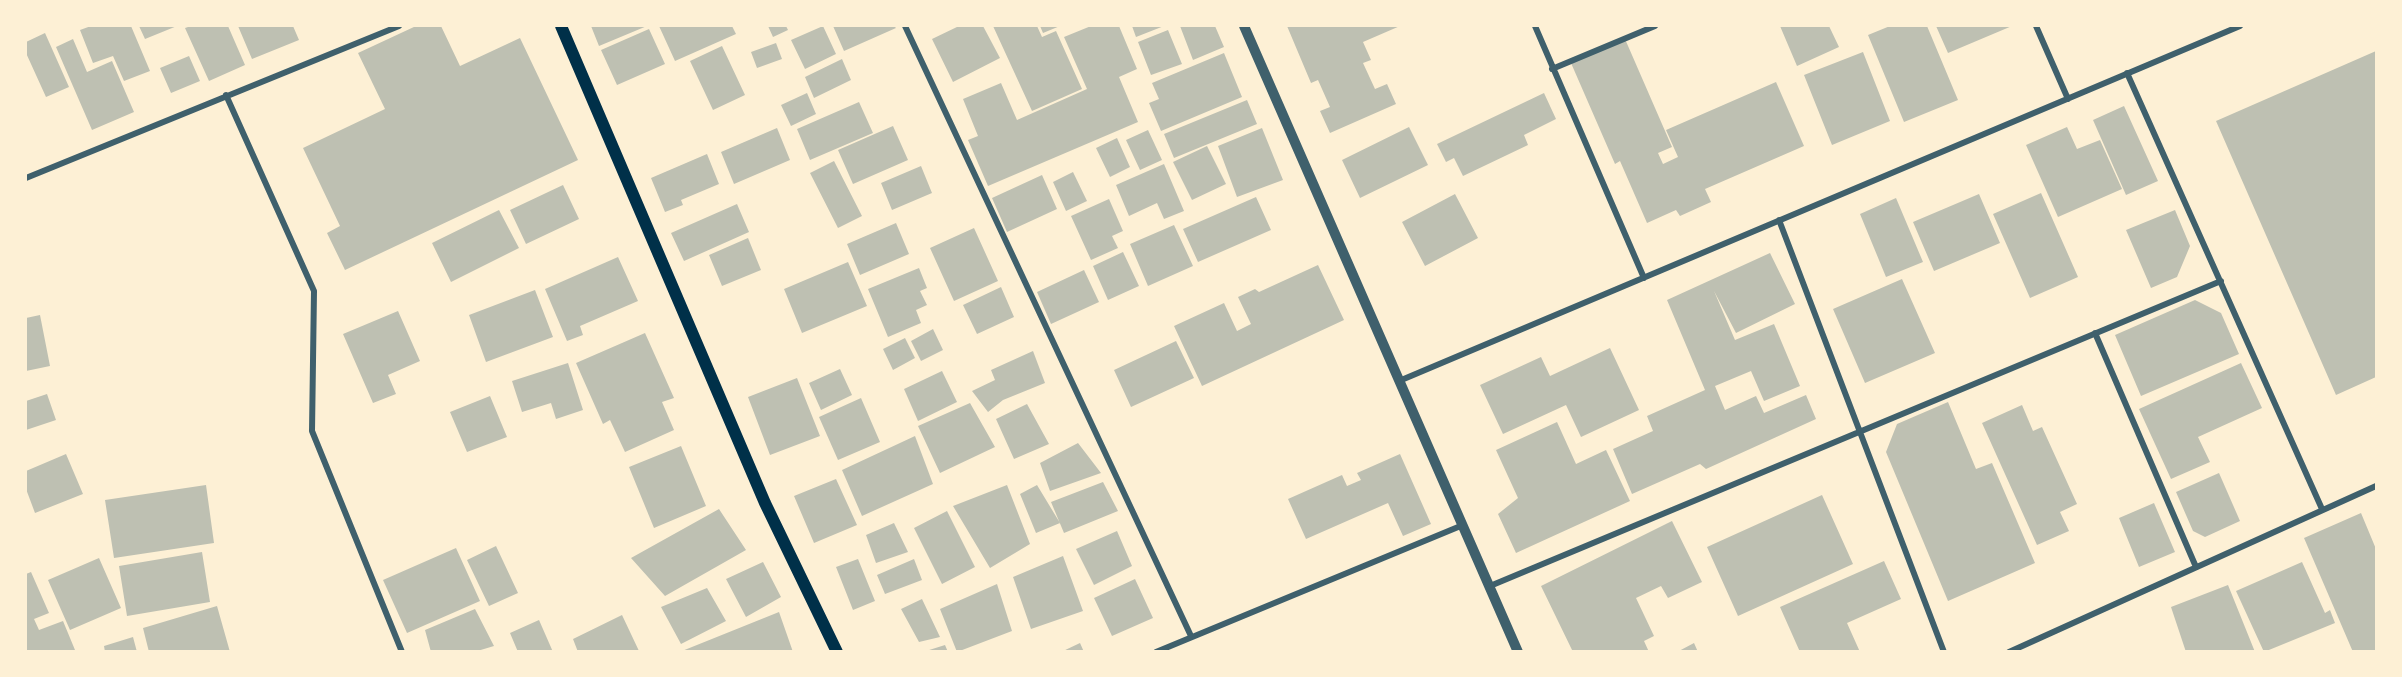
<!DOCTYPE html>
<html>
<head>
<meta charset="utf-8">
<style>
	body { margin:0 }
	#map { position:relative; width:2402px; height:677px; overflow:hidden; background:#fdf0d5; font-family:Arial,sans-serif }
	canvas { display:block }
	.frame { position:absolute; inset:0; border:27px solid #fdf0d5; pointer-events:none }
</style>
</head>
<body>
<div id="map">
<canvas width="2402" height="677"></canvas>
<div class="frame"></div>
</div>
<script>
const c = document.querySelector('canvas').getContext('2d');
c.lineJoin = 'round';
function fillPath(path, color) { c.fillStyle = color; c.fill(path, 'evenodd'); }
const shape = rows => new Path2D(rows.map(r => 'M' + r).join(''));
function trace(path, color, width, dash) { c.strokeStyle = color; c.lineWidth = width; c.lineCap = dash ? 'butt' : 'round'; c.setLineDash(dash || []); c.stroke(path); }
fillPath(shape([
	[91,26,131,26,150,71,124,81,113,56,93,63,80,30],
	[139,26,177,26,145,39],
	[191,26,228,26,245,65,209,81,185,28],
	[238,26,293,26,299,40,252,59],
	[416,26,441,26,460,66,520,38,578,160,345,270,327,233,340,226,303,148,385,109,358,53],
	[591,26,647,26,599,46],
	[659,26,732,26,736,34,675,61],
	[768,26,786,26,788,30,773,37],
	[823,26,836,54,805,69,791,40],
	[833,26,894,26,896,28,844,51],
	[959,26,983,26,1000,58,953,82,932,39],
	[993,26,1037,26,1042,37,1056,31,1082,89,1032,111],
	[1040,26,1060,26,1043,33],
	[1091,26,1119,26,1137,69,1119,77,1138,122,988,186,968,140,978,136,963,99,1001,83,1017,120,1087,89,1064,37],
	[1132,26,1164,26,1136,37],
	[1180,26,1215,26,1224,47,1193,60],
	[1287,26,1400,26,1363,42,1371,60,1363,63,1375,89,1387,84,1396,104,1330,133,1320,111,1330,107,1318,80,1311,83],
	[1780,26,1829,26,1839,47,1797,66],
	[1890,26,1927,26,1958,100,1904,122,1868,35],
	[1936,26,2012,26,1948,53],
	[649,29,665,64,617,85,601,50],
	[1168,30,1182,64,1151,75,1138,42],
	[45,33,69,87,46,97,26,53,26,42],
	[73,39,87,72,112,61,134,112,92,130,56,47],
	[1625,39,1672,147,1658,153,1663,164,1678,157,1666,130,1776,82,1804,146,1705,189,1711,202,1680,216,1676,210,1647,223,1620,161,1615,164,1571,63],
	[776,43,782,59,757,68,751,52],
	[722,46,745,95,713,110,690,61],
	[2376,51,2376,377,2336,395,2216,121],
	[1863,52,1890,121,1832,145,1804,75],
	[1224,53,1242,97,1161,131,1149,103,1159,99,1152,83],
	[189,56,200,81,171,93,160,68],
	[842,59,851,80,814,98,805,77],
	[807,93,816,114,791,126,781,105],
	[1544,93,1556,119,1524,135,1528,145,1463,176,1454,158,1446,162,1437,144],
	[1247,100,1257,124,1174,158,1164,134],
	[859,102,873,133,810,160,797,129],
	[2124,106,2158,181,2126,195,2093,120],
	[893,126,908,160,853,184,838,150],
	[1409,127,1428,165,1360,198,1342,160],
	[2067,127,2077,149,2100,140,2122,189,2058,217,2026,145],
	[777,128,790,160,734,184,721,152],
	[1262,128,1283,180,1237,197,1218,146],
	[1148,130,1162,160,1140,170,1126,140],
	[1117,138,1130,167,1110,177,1096,148],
	[1207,146,1226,184,1192,200,1173,162],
	[707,154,719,184,681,200,683,205,665,212,651,178],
	[834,161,862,216,838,228,810,173],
	[1164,164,1184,211,1164,219,1157,203,1129,216,1116,185],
	[921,166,932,193,892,210,881,183],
	[1073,172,1087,201,1066,211,1053,182],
	[1042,175,1057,209,1007,232,992,198],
	[563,185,579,219,526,244,510,210],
	[2041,193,2078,277,2030,298,1993,214],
	[1455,194,1478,238,1425,266,1402,222],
	[1979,194,2000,243,1934,271,1913,222],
	[1256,197,1271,230,1198,262,1183,229],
	[1896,198,1923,262,1886,277,1860,214],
	[1109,199,1123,231,1112,236,1118,248,1091,260,1071,216],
	[737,204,749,232,684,261,671,233],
	[499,210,519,248,451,282,432,243],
	[2175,210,2190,246,2177,277,2151,288,2126,230],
	[896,223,909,254,860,275,847,244],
	[1174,225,1193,266,1148,286,1130,244],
	[974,228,998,281,954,301,930,248],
	[748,238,761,270,722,286,709,255],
	[1123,252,1139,286,1108,300,1093,266],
	[1770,253,1795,304,1736,333,1714,291,1735,340,1774,324,1800,386,1764,401,1751,371,1715,386,1725,410,1756,396,1764,413,1806,395,1816,419,1706,469,1700,464,1632,494,1613,449,1653,431,1647,416,1705,390,1667,300],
	[618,257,638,301,580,326,583,335,567,341,545,289],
	[848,262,867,306,802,333,784,289],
	[1318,265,1344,320,1202,386,1174,326,1224,303,1237,331,1251,324,1238,297,1255,289,1259,292],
	[919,268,927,288,920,291,927,305,916,310,921,323,888,337,868,289],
	[1084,270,1099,302,1051,324,1037,292],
	[1902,279,1935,353,1865,383,1833,309],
	[1001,287,1014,317,977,334,963,305],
	[535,290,553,337,486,362,469,315],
	[2195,300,2221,313,2239,354,2141,396,2115,335],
	[398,311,420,361,388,375,396,394,373,403,343,334],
	[40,315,50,366,26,371,26,318],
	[933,329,943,350,921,361,911,341],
	[645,333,674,398,662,402,674,430,625,452,610,420,603,424,576,363],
	[905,338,915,358,893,370,883,349],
	[1176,341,1194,378,1131,407,1114,370],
	[1610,348,1639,410,1581,437,1566,405,1503,434,1480,385,1541,357,1550,376],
	[1033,351,1045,383,1003,400,988,412,972,391,995,380,991,370],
	[568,363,583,410,556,419,551,403,522,412,512,381],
	[2241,363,2262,408,2198,437,2210,462,2171,479,2139,409],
	[840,369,852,395,821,410,809,383],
	[942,371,957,402,918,421,904,389],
	[797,378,820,436,770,455,748,397],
	[47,394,56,420,26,430,26,401],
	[490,396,507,437,467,452,450,412],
	[861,398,880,442,838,460,819,417],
	[1948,402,1976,469,1992,463,2035,563,1948,601,1886,452,1897,424],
	[970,403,995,447,940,473,918,426],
	[1027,404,1049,444,1014,459,996,419],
	[2022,405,2033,431,2042,427,2077,504,2060,512,2069,531,2037,545,1982,423],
	[1557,422,1576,464,1606,450,1630,501,1516,553,1498,514,1518,498,1496,450],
	[915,436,933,484,862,516,842,470],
	[1078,443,1101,473,1050,491,1040,463],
	[681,446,706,506,654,528,629,467],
	[66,454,83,494,35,513,26,489,26,471],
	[1400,454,1431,524,1403,536,1388,503,1306,539,1288,499,1342,475,1347,486,1361,480,1357,473],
	[2219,473,2240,521,2205,537,2193,531,2176,492],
	[836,479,857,525,814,543,794,496],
	[1103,482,1118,511,1064,533,1051,502],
	[206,485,214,543,114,558,105,500],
	[1007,485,1030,544,990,568,953,506],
	[1037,485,1060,523,1036,533,1020,494],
	[1822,495,1853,564,1738,616,1707,547],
	[2154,503,2175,552,2139,567,2119,518],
	[719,509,746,550,665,596,631,558],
	[947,511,975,567,942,584,914,528],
	[2361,513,2376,549,2376,652,2353,652,2304,538],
	[1672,521,1702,582,1668,598,1661,586,1636,598,1654,636,1644,641,1649,652,1573,652,1541,586],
	[894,523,908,552,876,563,866,535],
	[1117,531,1132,566,1094,585,1076,549],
	[496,546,518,593,489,606,467,560],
	[456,548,480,601,407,633,383,580],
	[202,552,210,602,127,616,119,566],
	[1063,556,1083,611,1031,629,1013,577],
	[99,558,121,608,70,630,48,580],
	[858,559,875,601,853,610,836,567],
	[914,559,922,580,885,594,877,575],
	[1884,561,1901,599,1847,623,1860,652,1800,652,1780,607],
	[763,562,781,597,746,617,726,579],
	[2302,562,2325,613,2330,610,2335,623,2264,652,2236,591],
	[31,572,49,613,34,619,39,630,63,621,75,650,26,652,26,574],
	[1135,579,1153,618,1112,636,1094,598],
	[997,584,1012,631,957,652,940,609],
	[2228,585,2255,652,2186,652,2171,607],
	[707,588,726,621,681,644,661,607],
	[922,599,940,637,919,642,901,609],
	[217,606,230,652,149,652,143,628],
	[475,609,494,646,474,652,431,652,425,630],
	[779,612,793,652,682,652,682,651],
	[622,615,639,651,578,652,573,639],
	[539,620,553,652,518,652,510,633],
	[133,637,137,652,105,652,104,646],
	[1080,643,1084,652,1061,652],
	[1694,643,1698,652,1677,652],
	[945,645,948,652,926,652,926,651]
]), '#bec0b2');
trace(shape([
	[905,26,1191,636],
	[1535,26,1644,278],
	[2036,26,2068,99],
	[1552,69,1655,26],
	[2127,73,2322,509],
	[226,95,314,291,312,431,402,652],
	[26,178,399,26],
	[1779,220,1944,652],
	[2095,333,2196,567],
	[1399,381,2240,26],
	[1490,586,2221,281],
	[1156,652,1463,525],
	[2009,652,2376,486]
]), '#3f606c', 6);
trace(shape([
	[1244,26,1518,652]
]), '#3f606c', 10);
trace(shape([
	[561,26,765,503,837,652]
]), '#003049', 12);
</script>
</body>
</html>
